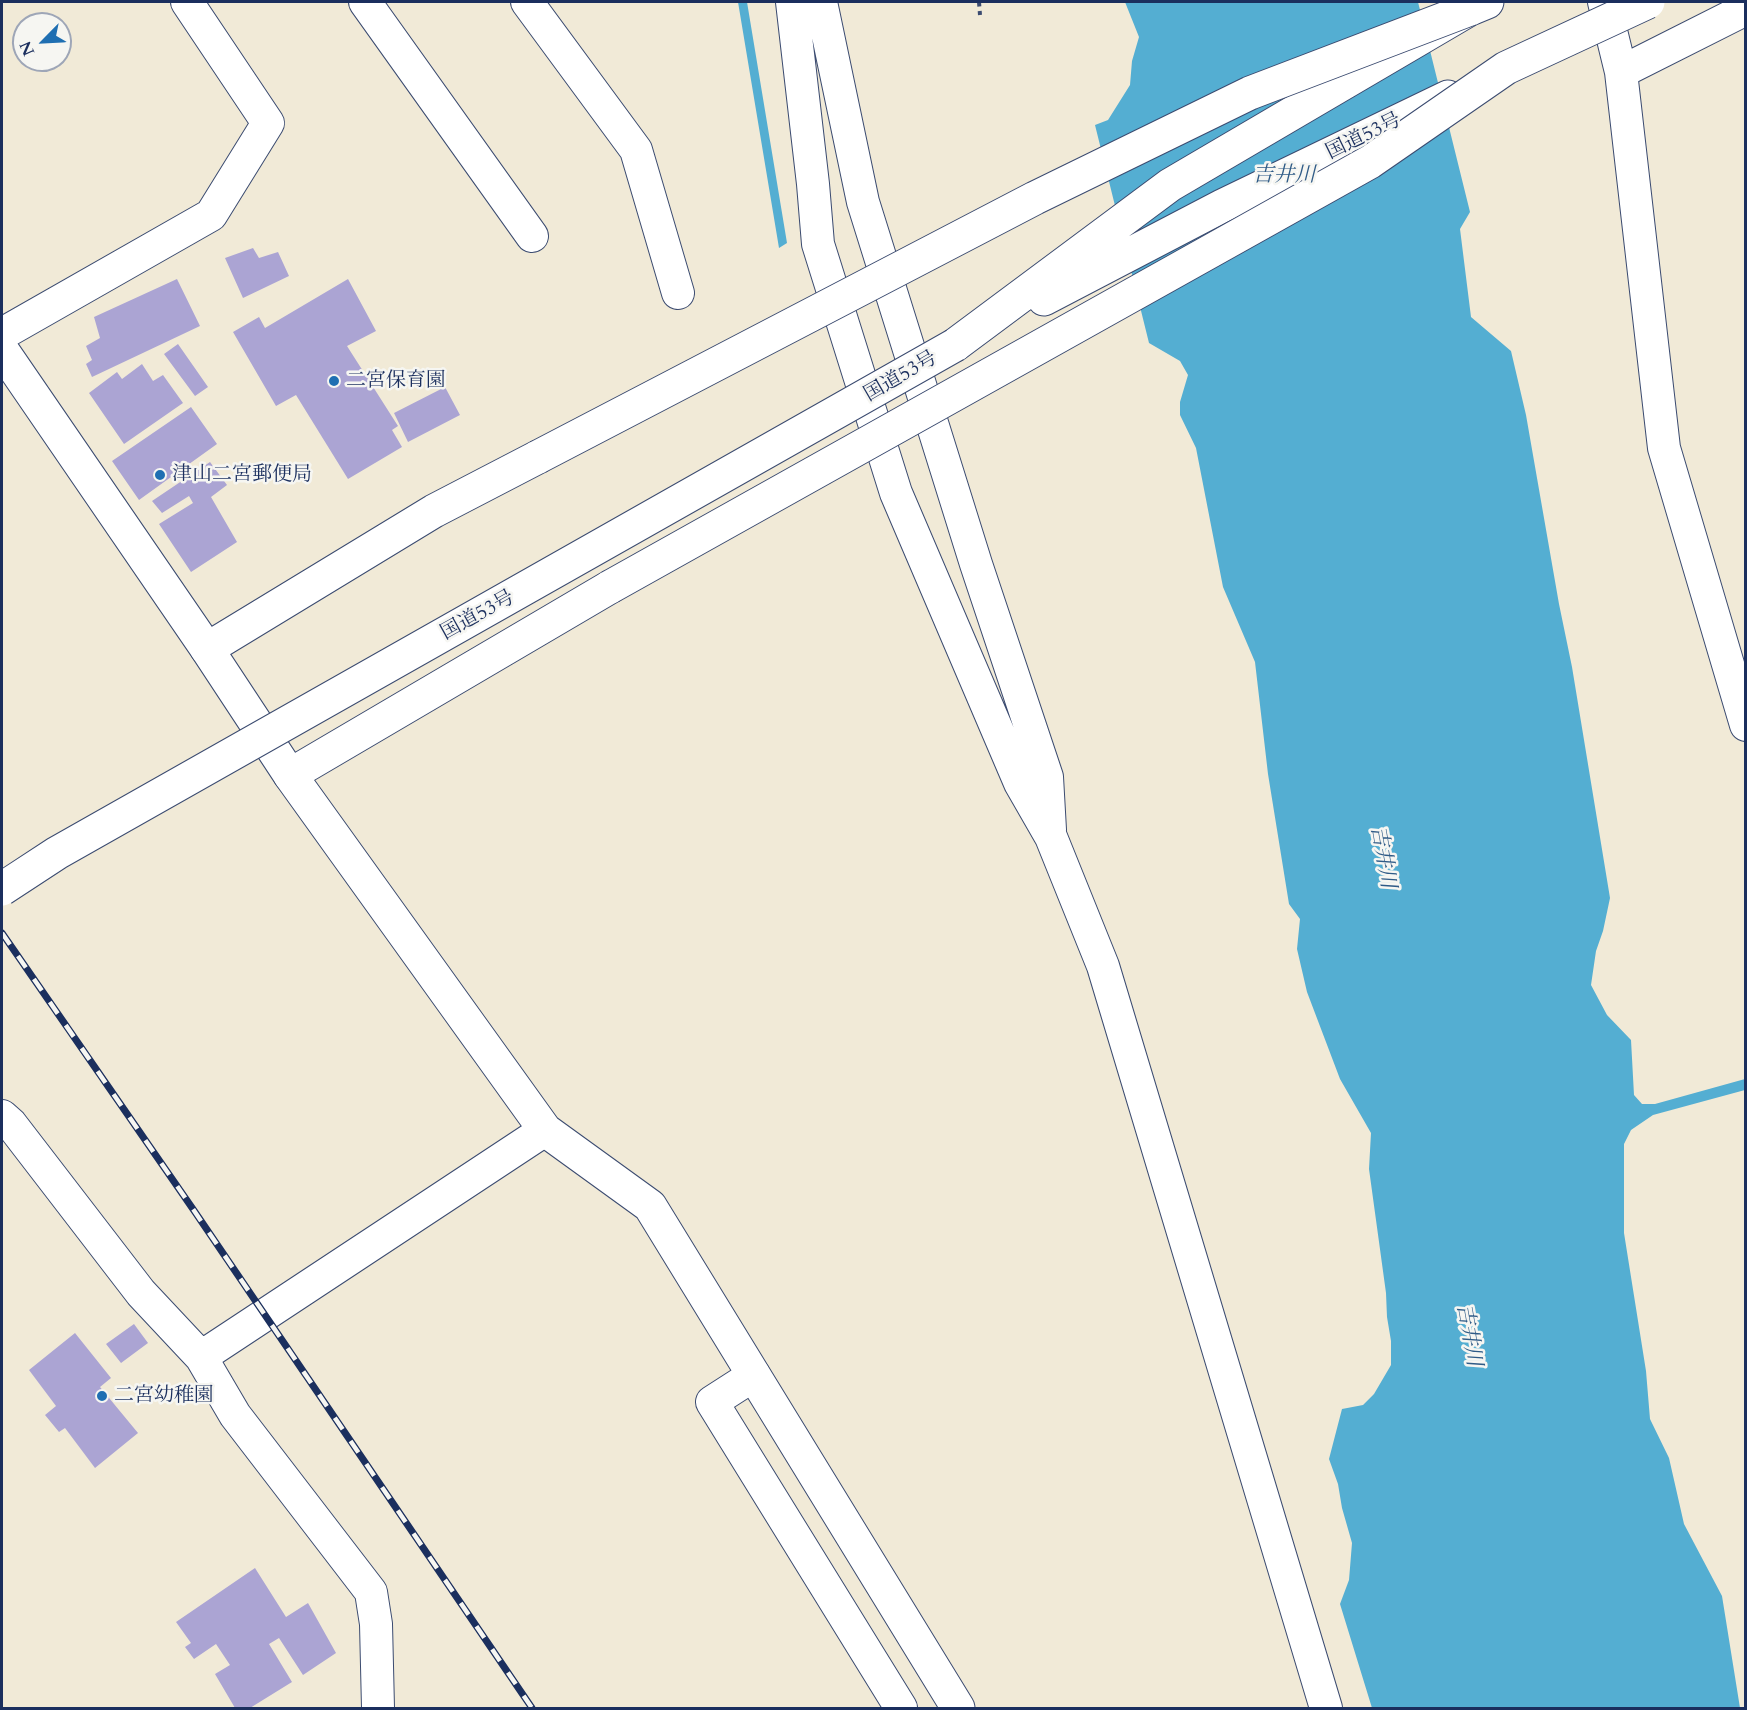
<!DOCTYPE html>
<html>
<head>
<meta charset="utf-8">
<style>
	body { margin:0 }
	#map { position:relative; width:1747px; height:1710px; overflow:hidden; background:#f1ead7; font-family:Cardo,serif }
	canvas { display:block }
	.frame { position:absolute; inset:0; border:3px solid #1b2f5e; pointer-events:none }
	.north { position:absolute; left:12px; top:12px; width:60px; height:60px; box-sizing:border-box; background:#f6f6f2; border:2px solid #9ea6b7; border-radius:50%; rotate:246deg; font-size:16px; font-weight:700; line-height:24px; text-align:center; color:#1b2f5e }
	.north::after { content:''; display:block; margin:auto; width:21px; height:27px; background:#1f6fb2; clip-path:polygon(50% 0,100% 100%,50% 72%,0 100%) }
</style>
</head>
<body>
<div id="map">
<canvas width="1747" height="1710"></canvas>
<div class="frame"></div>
<div class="north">N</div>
</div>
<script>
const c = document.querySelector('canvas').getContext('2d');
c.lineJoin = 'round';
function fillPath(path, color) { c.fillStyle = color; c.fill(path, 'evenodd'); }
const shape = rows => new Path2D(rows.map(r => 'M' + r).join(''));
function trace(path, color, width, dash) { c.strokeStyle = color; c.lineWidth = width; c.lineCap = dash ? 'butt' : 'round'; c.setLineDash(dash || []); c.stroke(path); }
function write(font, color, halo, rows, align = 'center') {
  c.font = font + ' Cardo,"Noto Serif JP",serif'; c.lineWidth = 5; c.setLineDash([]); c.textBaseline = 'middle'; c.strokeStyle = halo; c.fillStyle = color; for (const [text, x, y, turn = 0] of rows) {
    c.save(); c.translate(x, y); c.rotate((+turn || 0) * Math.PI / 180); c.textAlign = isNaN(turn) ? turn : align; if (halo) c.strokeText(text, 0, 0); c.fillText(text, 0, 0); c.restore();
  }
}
fillPath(shape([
	[738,2,747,2,787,243,779,248],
	[1125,2,1418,2,1470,212,1460,229,1471,317,1511,351,1526,415,1559,604,1572,667,1610,898,1603,931,1596,951,1591,985,1607,1015,1631,1040,1634,1095,1642,1104,1655,1104,1745,1079,1745,1090,1653,1115,1631,1130,1624,1144,1624,1233,1646,1371,1650,1419,1669,1458,1684,1524,1722,1596,1740,1708,1372,1708,1340,1604,1349,1580,1352,1543,1342,1508,1338,1484,1329,1459,1342,1409,1363,1405,1374,1394,1391,1365,1391,1341,1387,1317,1386,1293,1369,1169,1371,1133,1340,1079,1307,992,1297,949,1300,919,1289,904,1268,774,1255,662,1223,587,1196,448,1180,415,1180,402,1188,375,1180,361,1149,343,1095,125,1108,120,1130,85,1132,61,1139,37]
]), '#54aed2');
fillPath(shape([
	[253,248,259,258,278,252,289,276,243,298,225,258],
	[177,279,200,326,92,377,86,364,92,360,86,346,100,338,94,317],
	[348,279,376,331,347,346,398,426,392,430,402,447,348,479,296,395,276,406,233,332,259,317,265,328],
	[178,344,208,387,195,396,164,354],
	[142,364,153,381,163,375,183,403,124,444,89,393,117,372,122,379],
	[445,387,460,415,408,442,394,413],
	[191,407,217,444,139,500,112,461],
	[210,462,227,485,211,497,237,542,191,572,159,524,193,503,189,496,162,513,152,501],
	[134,1324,148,1343,121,1363,106,1344],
	[75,1333,111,1378,100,1387,138,1433,95,1468,65,1428,59,1432,45,1415,56,1406,29,1370],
	[255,1568,286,1617,308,1603,336,1653,303,1675,279,1638,269,1644,292,1682,250,1708,235,1708,215,1674,230,1665,216,1644,194,1659,185,1647,191,1643,176,1622]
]), '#aba4d3');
const street = shape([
	[365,2,532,236],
	[527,2,636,150,678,293],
	[792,2,813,184,818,244,896,493,1020,783,1051,837,1103,966,1326,1708],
	[821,2,863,202,976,564,1047,777,1050,830],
	[1604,2,1621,72,1664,448,1746,725],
	[1621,72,1746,9],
	[2,334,211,215,268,123,187,2],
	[2,1116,11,1124,141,1293,201,1357,235,1415,371,1592,376,1624,378,1708],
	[201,1357,545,1130],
	[754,1375,712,1402,901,1708]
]);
const secondary = shape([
	[2,350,207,649,290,775,545,1130,650,1206,958,1708]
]);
const highway = shape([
	[1044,299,1222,206,1448,97],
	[955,345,1170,185,1470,9,1487,2],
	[207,649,434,511,538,457],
	[290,775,610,587]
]);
trace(street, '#3b4b70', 34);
trace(secondary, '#3b4b70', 35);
trace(highway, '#3b4b70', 35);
trace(shape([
	[979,2,980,15]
]), '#3b4b70', 4, [4.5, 4.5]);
trace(street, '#fff', 32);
trace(secondary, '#fff', 33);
trace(highway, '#fff', 33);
const rail = shape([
	[2,933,195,1212,532,1708]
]);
trace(rail, '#1b2f5e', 7);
trace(rail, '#f6f6f2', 4.5, [14]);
const highwayBridge = shape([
	[538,457,1035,198,1250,93,1470,9],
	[610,587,1370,162,1506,68,1648,2],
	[2,889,57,853,955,345]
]);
trace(highwayBridge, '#3b4b70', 35, []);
trace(highwayBridge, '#fff', 33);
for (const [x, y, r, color] of [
	[334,381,6,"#1f6fb2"],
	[160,475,6,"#1f6fb2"],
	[102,1396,6,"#1f6fb2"]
]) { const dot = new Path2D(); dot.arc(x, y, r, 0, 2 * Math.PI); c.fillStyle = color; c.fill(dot); trace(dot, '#f6f6f2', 2); }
write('20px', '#1b2f5e', '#f6f6f2', [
	["国道53号",1364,137,-26],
	["国道53号",901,377,-30],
	["国道53号",478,616,-29]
]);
write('20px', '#1b2f5e', '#f6f6f2', [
	["二宮保育園",346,381],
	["津山二宮郵便局",172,475],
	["二宮幼稚園",114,1396]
], 'left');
write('italic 21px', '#2f5b87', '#f6f6f2', [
	["吉井川",1284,176],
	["吉井川",1382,857,80],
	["吉井川",1468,1335,80]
]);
</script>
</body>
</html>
